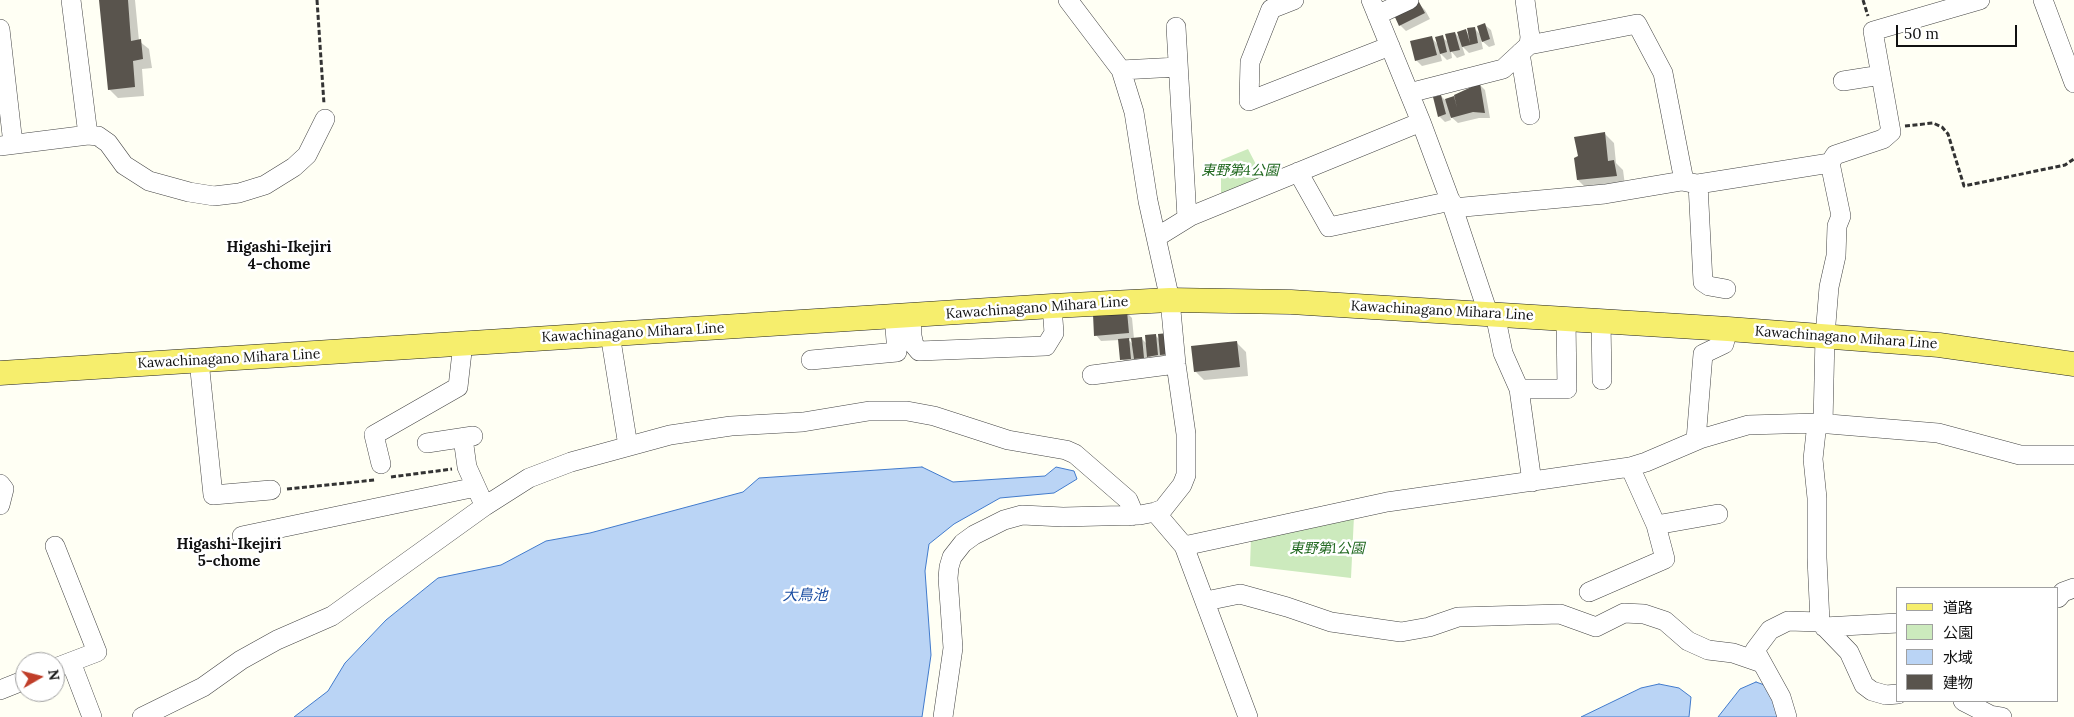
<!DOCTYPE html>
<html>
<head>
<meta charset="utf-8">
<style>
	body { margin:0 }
	#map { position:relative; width:2074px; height:717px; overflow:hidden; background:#fffff4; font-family:Lora,"Noto Sans JP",serif }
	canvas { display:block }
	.legend { position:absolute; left:1896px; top:587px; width:162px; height:115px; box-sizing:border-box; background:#fff; border:1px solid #a0a0a0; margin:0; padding:6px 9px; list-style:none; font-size:15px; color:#111 }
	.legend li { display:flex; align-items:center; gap:10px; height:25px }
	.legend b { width:25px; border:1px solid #a0a0a0 }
	.north { position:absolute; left:15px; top:652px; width:50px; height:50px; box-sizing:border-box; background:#fff; border:1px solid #a0a0a0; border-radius:50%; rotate:82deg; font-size:14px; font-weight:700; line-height:20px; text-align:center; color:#111 }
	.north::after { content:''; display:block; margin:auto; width:18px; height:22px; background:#c03e29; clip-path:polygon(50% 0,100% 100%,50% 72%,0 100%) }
	.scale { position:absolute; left:1896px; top:25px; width:121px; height:22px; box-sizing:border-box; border:2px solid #111; border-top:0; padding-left:6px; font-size:15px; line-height:18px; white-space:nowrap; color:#111; -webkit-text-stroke:4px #fff; paint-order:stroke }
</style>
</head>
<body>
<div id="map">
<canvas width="2074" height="717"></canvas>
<ul class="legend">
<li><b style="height:6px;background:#f6ee6d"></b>道路</li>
<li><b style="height:14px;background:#cceabd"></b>公園</li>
<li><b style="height:14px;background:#bad4f5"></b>水域</li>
<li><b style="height:14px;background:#59544d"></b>建物</li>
</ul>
<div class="north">N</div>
<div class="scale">50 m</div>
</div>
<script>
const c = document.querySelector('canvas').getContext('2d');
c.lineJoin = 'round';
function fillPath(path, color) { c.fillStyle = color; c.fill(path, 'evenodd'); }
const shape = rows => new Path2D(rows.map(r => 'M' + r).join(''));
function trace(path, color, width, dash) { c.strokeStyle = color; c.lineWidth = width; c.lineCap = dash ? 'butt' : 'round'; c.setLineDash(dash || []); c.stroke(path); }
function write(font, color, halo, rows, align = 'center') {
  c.font = font + ' Lora,"Noto Sans JP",serif'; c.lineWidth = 5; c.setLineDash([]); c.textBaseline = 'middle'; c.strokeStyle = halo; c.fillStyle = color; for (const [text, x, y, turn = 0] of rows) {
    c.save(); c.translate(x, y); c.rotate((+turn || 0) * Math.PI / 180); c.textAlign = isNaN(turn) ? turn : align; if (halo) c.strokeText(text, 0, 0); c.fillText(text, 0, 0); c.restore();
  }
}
fillPath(shape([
	[1248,149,1263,178,1221,204,1221,160],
	[1354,516,1351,578,1250,566,1251,538]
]), '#cceabd');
const water = shape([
	[922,467,953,482,1045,476,1056,467,1074,471,1077,479,1054,493,1000,498,954,524,929,544,925,571,931,655,922,717,294,717,328,691,345,663,386,620,438,578,501,565,546,541,590,533,743,492,759,478,922,467],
	[1756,682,1770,687,1781,717,1718,717,1740,689,1756,682],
	[1659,684,1679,688,1691,697,1689,717,1581,717,1641,688,1659,684]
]);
fillPath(water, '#bad4f5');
trace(water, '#427bcc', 1);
fillPath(shape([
	[100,0,135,0,139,41,149,49,152,68,142,69,144,96,118,98,109,89],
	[1419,4,1425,10,1430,19,1406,31,1400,25],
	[1485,25,1491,30,1495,45,1489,47,1481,40,1483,49,1469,53,1462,46,1465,55,1457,58,1451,51,1452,58,1447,60,1440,53,1442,61,1422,66,1416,60,1431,37,1438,45,1442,37,1449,43,1455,33,1461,39,1465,31,1470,35,1474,28,1481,35],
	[1479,84,1485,90,1490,118,1479,118,1458,123,1450,116,1451,120,1445,122,1439,116,1441,96,1448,103,1453,98,1457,102],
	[1605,134,1614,143,1616,163,1623,170,1625,185,1587,189,1578,180,1576,159],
	[1126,312,1132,318,1134,339,1141,338,1147,344,1155,335,1160,340,1168,334,1167,360,1163,356,1163,361,1154,362,1148,356,1149,363,1141,364,1136,359,1136,364,1128,365,1122,359,1120,340,1101,341,1096,335],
	[1128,339,1133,339,1133,345],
	[1237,343,1246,352,1248,376,1204,380,1195,371]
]), '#0003');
fillPath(shape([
	[99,0,128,0,131,41,141,39,143,59,133,61,135,87,108,90],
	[1419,2,1425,13,1399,26,1394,15],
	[1485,23,1490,39,1482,42,1477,26],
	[1475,27,1478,43,1462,47,1457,32,1466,29,1470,43,1467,28],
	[1455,32,1460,50,1450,52,1445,34],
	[1443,35,1447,52,1440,54,1435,37],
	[1432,36,1437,55,1415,61,1410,41],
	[1480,83,1485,113,1473,112,1451,118,1445,99,1454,96,1457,108,1454,95],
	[1441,95,1446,114,1438,117,1433,97],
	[1605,132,1608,161,1614,160,1617,176,1577,180,1574,158,1578,156,1574,137],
	[1127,311,1129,333,1094,336,1093,314],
	[1168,333,1171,354,1160,355,1158,334],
	[1156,334,1158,355,1147,357,1145,335],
	[1142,337,1144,358,1134,359,1131,338],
	[1129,338,1131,359,1120,360,1118,339],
	[1237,341,1240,367,1194,372,1191,346]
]), '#59544d');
const minor = shape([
	[1294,0,1271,9,1250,62,1249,101,1390,46],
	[1371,0,1421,122,1453,208,1488,313],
	[2043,0,2074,83],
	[1377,15,1409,0],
	[1176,27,1187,218],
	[0,29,13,144],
	[1529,45,1637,24,1663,73,1684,181],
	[1520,53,1530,115],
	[1121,70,1178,67],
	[1843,81,1881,75],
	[1409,93,1503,69,1529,45,1530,37,1525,0],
	[88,135,98,136,108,143,124,165,149,181,189,192,214,196,239,193,265,185,294,167,307,155,325,119],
	[0,146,88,135,71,0],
	[1298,172,1329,227,1451,201],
	[1453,208,1605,194,1682,181,1697,184],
	[1157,237,1191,216,1421,122],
	[1726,289,1709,286,1703,282,1698,184,1830,163],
	[1495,314,1503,353,1519,389,1532,482],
	[911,315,912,336,914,345,919,351,1046,346,1054,333,1052,306],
	[1601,321,1602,380],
	[610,334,628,446],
	[811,360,897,352,894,317],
	[199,361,213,495,271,490],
	[1092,375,1176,364],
	[1519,389,1567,389,1566,319],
	[1817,423,1813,459,1817,498,1817,558,1820,622],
	[1823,424,1825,336,1829,287,1836,256,1837,226,1841,216,1830,163,1835,155,1883,139,1891,132,1873,31,1980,0],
	[463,438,467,467,481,498],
	[1696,440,1703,354,1724,344,1728,329],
	[427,443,473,436],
	[381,464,374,435,458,387,463,343],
	[0,484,4,489,0,505],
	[1155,512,1184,546,1248,717],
	[1656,525,1718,514],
	[242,536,476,487],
	[1184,546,1387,502,1630,467,1646,462,1700,439,1748,425,1817,423,1938,433,2020,455,2074,455],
	[1589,592,1665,559,1656,525,1630,467],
	[2058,598,2063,592,2074,588],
	[1206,601,1240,594,1287,607,1331,622,1401,632,1429,627,1458,617,1560,614,1596,627,1624,613,1644,614,1665,621,1688,641,1708,650,1733,653,1762,663],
	[1824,627,1898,623],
	[71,662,92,717],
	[55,668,97,652,55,546],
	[0,690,25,680],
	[1963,701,1990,715,2002,717],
	[142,717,203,687,241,660,277,640,332,616,485,506,529,478,571,462,670,435,731,426,803,422,869,411,907,411,934,416,1008,440,1066,450,1075,454,1128,500,1131,507,1132,516],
	[943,717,953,648,948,578,949,567,952,557,963,543,974,535,1004,520,1022,515,1063,517,1140,515,1155,512,1163,509,1182,485,1186,475,1186,434,1176,364,1170,300,1148,201,1134,112,1121,70,1068,0],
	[1787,717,1781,697,1755,650,1770,630,1788,621,1820,622,1849,652,1864,685,1872,691,1886,695,1898,694]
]);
const major = shape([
	[0,373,1052,306,1170,300,1291,302,1728,329,1939,345,2074,364]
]);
trace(minor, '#444', 20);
trace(major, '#222', 25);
trace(shape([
	[317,0,324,104],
	[1863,0,1868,16],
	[1905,126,1933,123,1942,127,1948,134,1964,186,2065,165,2074,159],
	[391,477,452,469],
	[287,489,375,480]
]), '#333', 3, [5, 2.5]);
trace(minor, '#fff', 19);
trace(major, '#f6ee6d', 24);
write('italic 14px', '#226921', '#fff', [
	["東野第4公園",1240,171],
	["東野第1公園",1327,549]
]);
write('14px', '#111', '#fff', [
	["Kawachinagano Mihara Line",1037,308,-4],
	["Kawachinagano Mihara Line",1442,311,3],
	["Kawachinagano Mihara Line",633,333,-3],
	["Kawachinagano Mihara Line",1846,338,4],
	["Kawachinagano Mihara Line",229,359,-3]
]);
write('bold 15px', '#111', '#fff', [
	["Higashi-Ikejiri",279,248],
	["4-chome",279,265],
	["Higashi-Ikejiri",229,545],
	["5-chome",229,562]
]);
write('italic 15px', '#1a4da2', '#fff', [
	["大鳥池",805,596]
]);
</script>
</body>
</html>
